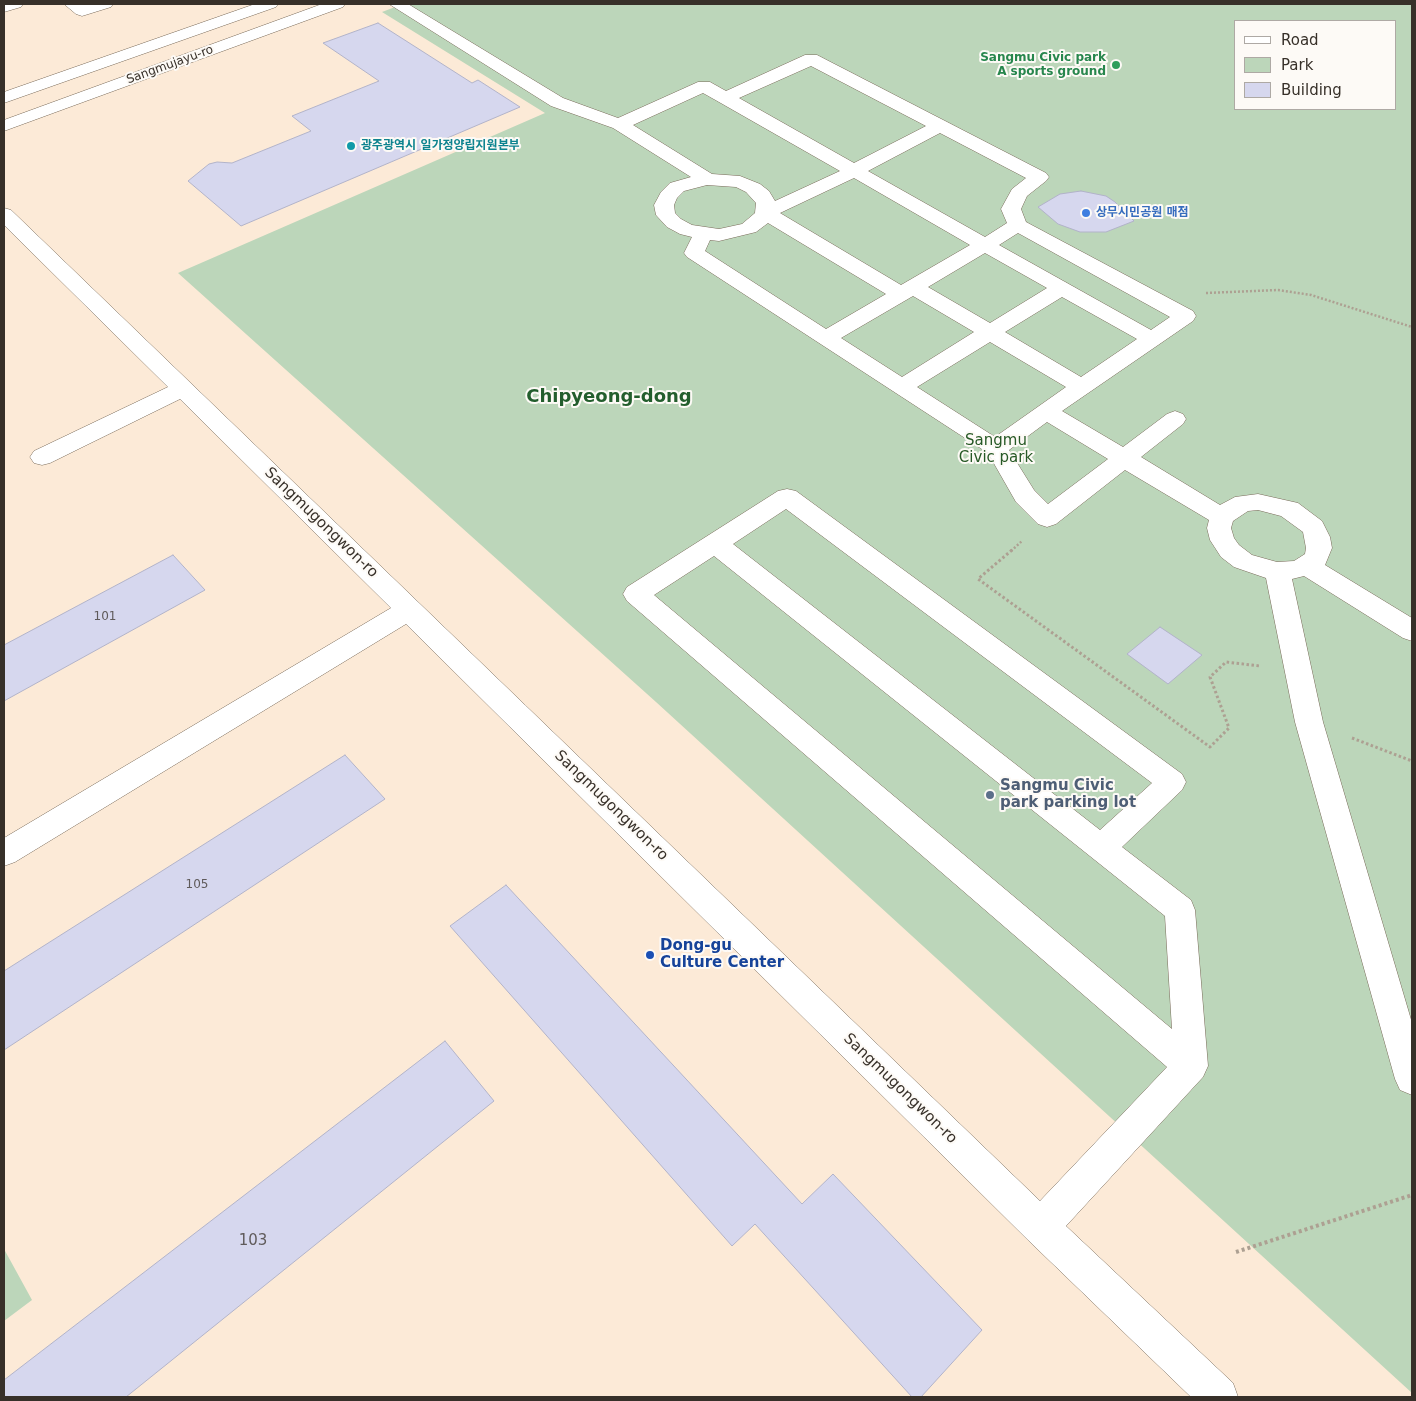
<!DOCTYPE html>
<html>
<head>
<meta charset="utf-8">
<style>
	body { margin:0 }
	#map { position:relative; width:1416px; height:1401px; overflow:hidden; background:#fcead7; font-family:"DejaVu Sans",sans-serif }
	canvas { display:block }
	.frame { position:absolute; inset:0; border:5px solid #373029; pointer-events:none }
	.legend { position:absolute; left:1234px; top:20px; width:162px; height:90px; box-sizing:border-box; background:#fdfaf6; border:1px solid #aea9a4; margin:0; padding:6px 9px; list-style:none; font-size:15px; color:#373029 }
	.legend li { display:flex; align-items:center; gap:10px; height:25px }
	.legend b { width:25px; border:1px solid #aea9a4 }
</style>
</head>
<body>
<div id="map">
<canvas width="1416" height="1401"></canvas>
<div class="frame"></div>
<ul class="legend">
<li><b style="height:6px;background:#fff"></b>Road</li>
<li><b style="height:14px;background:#bcd6ba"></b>Park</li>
<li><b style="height:14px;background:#d6d7ee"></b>Building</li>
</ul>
</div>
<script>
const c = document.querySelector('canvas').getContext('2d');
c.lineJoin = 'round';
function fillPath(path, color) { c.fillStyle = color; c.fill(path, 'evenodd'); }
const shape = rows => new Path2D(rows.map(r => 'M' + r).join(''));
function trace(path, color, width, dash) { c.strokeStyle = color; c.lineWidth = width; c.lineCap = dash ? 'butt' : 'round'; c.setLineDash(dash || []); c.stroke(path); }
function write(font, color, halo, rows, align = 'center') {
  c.font = font + ' "DejaVu Sans","Noto Sans KR",sans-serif'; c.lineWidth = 4; c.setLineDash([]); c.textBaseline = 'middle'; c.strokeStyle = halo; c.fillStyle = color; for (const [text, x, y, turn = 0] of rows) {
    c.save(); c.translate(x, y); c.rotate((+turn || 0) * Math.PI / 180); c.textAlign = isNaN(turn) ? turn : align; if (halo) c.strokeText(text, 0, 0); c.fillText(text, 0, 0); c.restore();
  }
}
fillPath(shape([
	[403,4,1412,4,1412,1393,656,702,178,273,545,113,382,12],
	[1235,21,1395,21,1395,109,1235,109],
	[4,1249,32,1300,4,1321]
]), '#bcd6ba');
const building = shape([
	[378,23,472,83,478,80,520,107,241,226,188,181,209,164,217,162,232,163,311,131,292,116,379,81,323,43,378,23],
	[1081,191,1106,196,1115,202,1134,221,1106,232,1080,232,1058,224,1038,207,1060,194,1081,191],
	[173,555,205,590,4,701,4,645,173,555],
	[1160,627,1202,655,1168,684,1127,654,1160,627],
	[345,755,385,799,4,1050,4,971,345,755],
	[506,885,802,1204,833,1174,982,1330,921,1397,912,1397,755,1224,732,1246,450,926,506,885],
	[445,1041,494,1101,126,1397,4,1397,4,1380,445,1041]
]);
fillPath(building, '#d6d7ee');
trace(building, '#b2b3c9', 1);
const minor = shape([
	[4,4,23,4,21,7,4,12,4,4],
	[64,4,84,5,113,4,111,7,82,16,76,14,64,4],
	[255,4,278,4,276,7,4,103,4,92,255,4],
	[322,4,345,4,343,7,4,131,4,120,322,4],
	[389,4,408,4,563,98,618,118,698,82,710,82,726,91,805,55,817,55,1046,173,1049,177,1046,181,1027,196,1021,209,1026,222,1193,311,1196,316,1193,321,1062,411,1123,447,1167,414,1175,411,1183,414,1186,419,1183,424,1141,457,1220,505,1235,497,1258,494,1298,503,1322,521,1330,537,1332,548,1325,565,1412,618,1412,641,1403,638,1304,576,1292,579,1323,722,1412,1023,1412,1095,1400,1090,1395,1079,1295,722,1266,578,1234,567,1221,557,1210,540,1207,528,1209,520,1125,470,1056,524,1047,527,1038,524,1016,502,988,453,687,257,684,253,692,237,680,234,667,227,656,215,654,205,661,192,670,183,691,177,613,128,551,106,389,4],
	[811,66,926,126,854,163,739,98,811,66],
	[703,93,719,102,840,171,775,201,769,191,760,184,740,176,712,174,633,125,703,93],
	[940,133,1026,178,1012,189,1001,209,1007,223,985,237,868,171,940,133],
	[854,178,970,245,901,285,780,213,854,178],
	[707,185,736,187,746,192,756,203,755,213,742,224,719,229,692,225,681,219,675,213,674,205,677,198,684,191,707,185],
	[768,223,886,294,826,329,705,251,710,240,719,241,756,232,768,223],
	[1018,233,1170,317,1151,330,999,245,1018,233],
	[985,253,1047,288,990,323,928,287,985,253],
	[913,296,974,332,902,377,841,338,913,296],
	[1062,297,1137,339,1081,377,1005,332,1062,297],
	[990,342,1066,387,995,437,917,387,990,342],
	[1047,422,1108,459,1048,504,1034,490,1009,450,1047,422],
	[1258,510,1281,516,1303,532,1306,548,1305,554,1294,561,1277,562,1252,555,1239,545,1234,538,1231,528,1233,521,1248,511,1258,510],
	[4,208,11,210,1040,1201,1167,1067,627,601,623,594,627,587,778,491,787,489,796,491,1182,774,1186,782,1182,790,1122,847,1191,900,1195,910,1208,1066,1203,1077,1066,1226,1233,1383,1238,1397,1191,1397,1028,1240,406,624,15,862,4,866,4,838,391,608,180,399,50,463,42,465,34,463,30,457,34,451,168,387,4,225,4,208],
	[786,509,1152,783,1100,830,733,544,786,509],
	[714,556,1165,916,1172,1029,654,595,714,556]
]);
trace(minor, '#7a6b5a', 1);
trace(shape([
	[1206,293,1278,290,1311,295,1412,327],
	[1011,551,1022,541]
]), '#ada092', 2.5, [2, 2]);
trace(shape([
	[1012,550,978,579,1210,747,1229,728,1210,677,1226,662,1260,666],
	[1352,738,1412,761]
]), '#ada092', 3, [2.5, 2.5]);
trace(shape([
	[1236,1252,1412,1195]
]), '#ada092', 4, [3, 3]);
fillPath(minor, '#fff');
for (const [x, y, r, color] of [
	[1116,65,5,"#2e9e5b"],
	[351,146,5,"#0f9aa8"],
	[1086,213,5,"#3f7fe0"],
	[990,795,5,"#5c6f8a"],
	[650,955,5,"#1a4fb4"]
]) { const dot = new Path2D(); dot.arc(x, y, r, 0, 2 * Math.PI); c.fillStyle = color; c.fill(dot); trace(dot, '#fdfaf6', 2); }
write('bold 12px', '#27864d', '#fdfaf6', [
	["Sangmu Civic park",1106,58],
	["A sports ground",1106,72]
], 'right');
write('12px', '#373029', '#fdfaf6', [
	["Sangmujayu-ro",170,65,-20]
]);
write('bold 12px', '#0d838f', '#fdfaf6', [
	["광주광역시 일가정양립지원본부",361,146]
], 'left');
write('bold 12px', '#366cbe', '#fdfaf6', [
	["상무시민공원 매점",1096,213]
], 'left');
write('12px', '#5f5a5a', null, [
	["101",105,617],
	["105",197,885]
]);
write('15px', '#275926', '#fdfaf6', [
	["Sangmu",996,441],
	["Civic park",996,458]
]);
write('15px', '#373029', '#fdfaf6', [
	["Sangmugongwon-ro",321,523,44],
	["Sangmugongwon-ro",611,806,44],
	["Sangmugongwon-ro",900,1089,44]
]);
write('bold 15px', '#4e5e75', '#fdfaf6', [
	["Sangmu Civic",1000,786],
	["park parking lot",1000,803]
], 'left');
write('bold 15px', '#164399', '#fdfaf6', [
	["Dong-gu",660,946],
	["Culture Center",660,963]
], 'left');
write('15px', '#5f5a5a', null, [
	["103",253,1241]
]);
write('bold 18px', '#235e2d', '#fdfaf6', [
	["Chipyeong-dong",609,397]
]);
</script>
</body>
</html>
